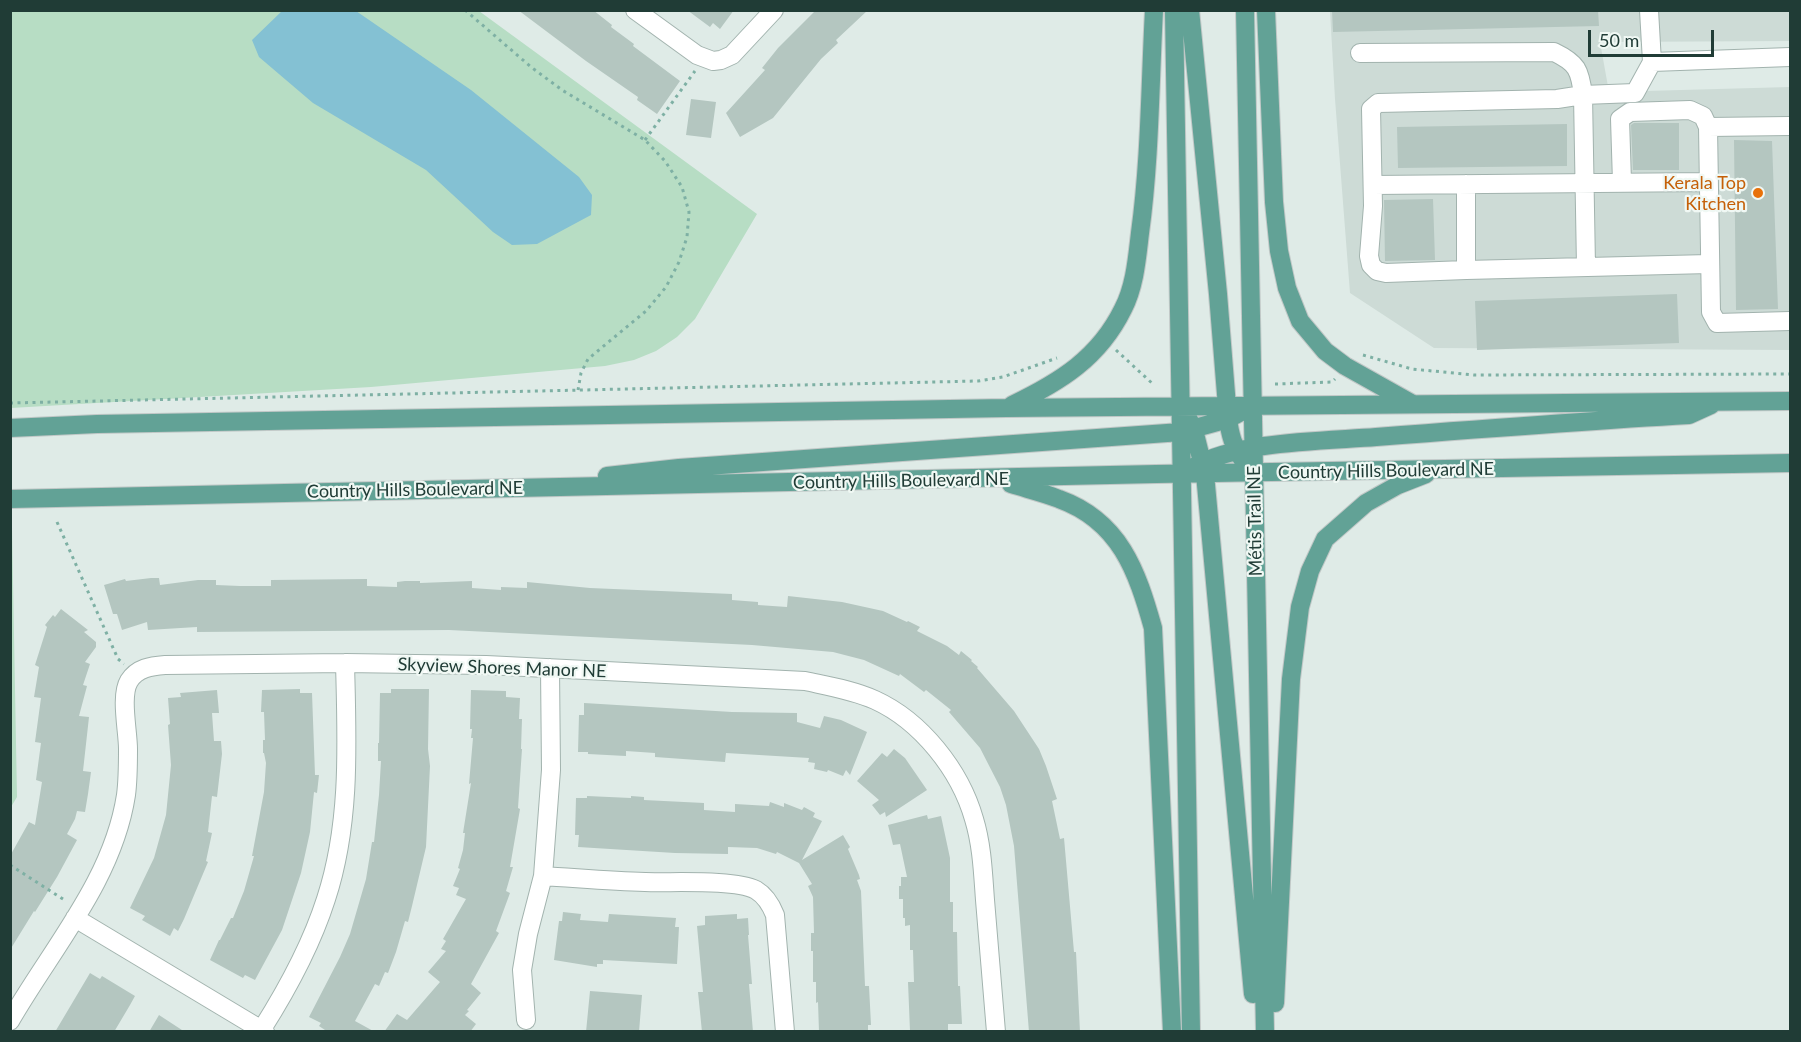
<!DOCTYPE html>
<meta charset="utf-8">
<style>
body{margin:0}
#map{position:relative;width:1801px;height:1042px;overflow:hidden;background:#dfebe7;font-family:Lato,sans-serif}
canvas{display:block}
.frame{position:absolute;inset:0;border:12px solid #203c36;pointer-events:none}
.scale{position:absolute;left:1588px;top:30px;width:126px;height:27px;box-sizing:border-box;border:3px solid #203c36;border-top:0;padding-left:8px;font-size:18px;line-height:21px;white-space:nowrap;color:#203c36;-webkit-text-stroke:4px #f0f8f4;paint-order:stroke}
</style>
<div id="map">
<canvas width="1801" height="1042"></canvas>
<div class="frame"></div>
<div class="scale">50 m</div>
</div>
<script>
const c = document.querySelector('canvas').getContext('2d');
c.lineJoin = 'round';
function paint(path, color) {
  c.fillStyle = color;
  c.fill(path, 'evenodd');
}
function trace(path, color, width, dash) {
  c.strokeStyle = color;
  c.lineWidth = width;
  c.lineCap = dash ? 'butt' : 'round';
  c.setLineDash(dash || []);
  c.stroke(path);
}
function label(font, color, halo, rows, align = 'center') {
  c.font = font + ' Lato,sans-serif';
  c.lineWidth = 4.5;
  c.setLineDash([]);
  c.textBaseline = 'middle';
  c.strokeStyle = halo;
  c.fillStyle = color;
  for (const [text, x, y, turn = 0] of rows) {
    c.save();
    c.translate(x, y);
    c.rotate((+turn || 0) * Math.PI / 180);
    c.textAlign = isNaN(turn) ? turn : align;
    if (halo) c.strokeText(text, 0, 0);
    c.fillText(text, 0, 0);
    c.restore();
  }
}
const built = new Path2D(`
 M 1330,11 L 1790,11 L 1790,41 L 1600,42 L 1609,92 L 1790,87 L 1790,350 L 1434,348 L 1350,293 L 1335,99 Z`);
const green = new Path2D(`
 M 11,11 L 479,11 L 757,214 L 695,319 L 677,337 L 656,351 L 634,360 L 605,366 L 371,387 L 11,408 Z
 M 10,527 L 12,527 L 17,797 L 11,807 Z`);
const water = new Path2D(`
 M 282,11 L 356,11 L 471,90 L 579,177 L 592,195 L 591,215 L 537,244 L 512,245 L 493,232 L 426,170 L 313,103 L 259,57 L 252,40 Z`);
const building = new Path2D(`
 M 518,10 L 593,10 L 612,25 L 611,27 L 634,44 L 633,46 L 680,81 L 657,114 L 637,100 L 638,97 L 586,61 Z
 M 687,10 L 734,10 L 720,29 L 713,23 L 710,27 Z
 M 816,10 L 868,10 L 836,40 L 838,43 L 821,59 L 773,118 L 740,137 L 726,113 L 765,70 L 762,68 L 778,48 Z
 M 1332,10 L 1598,10 L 1599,26 L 1333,32 Z
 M 691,99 L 716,102 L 711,138 L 686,135 Z
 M 1634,123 L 1679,123 L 1679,170 L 1633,170 L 1631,125 Z
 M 1567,124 L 1567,166 L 1398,168 L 1397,127 Z
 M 1734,140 L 1772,141 L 1778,309 L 1736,310 Z
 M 1433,199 L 1435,260 L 1385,261 L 1384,200 Z
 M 1677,294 L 1679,343 L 1477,350 L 1475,301 Z
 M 151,578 L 159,578 L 160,585 L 198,580 L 216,580 L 216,585 L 240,586 L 271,586 L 271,580 L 367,579 L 367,586 L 397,587 L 397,582 L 405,581 L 420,581 L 420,583 L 472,581 L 472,588 L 501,590 L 501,587 L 527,588 L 527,582 L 590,588 L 732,594 L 732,600 L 758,602 L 758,605 L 787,607 L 788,596 L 842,602 L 883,611 L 907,622 L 908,621 L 920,627 L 917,631 L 947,646 L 959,655 L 961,651 L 972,660 L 971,661 L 978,667 L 977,668 L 1014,711 L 1039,749 L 1046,766 L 1057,799 L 1052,801 L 1060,839 L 1064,838 L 1074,952 L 1076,952 L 1080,1032 L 1029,1032 L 1014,846 L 1006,805 L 1000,787 L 980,748 L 949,712 L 951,710 L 926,690 L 924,692 L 900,674 L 899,676 L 864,660 L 833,652 L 752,645 L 449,630 L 197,632 L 197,627 L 148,630 L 147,622 L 122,630 L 117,614 L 113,614 L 104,585 L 125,579 L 126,581 Z
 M 61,609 L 88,630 L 84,632 L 96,642 L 96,647 L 85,662 L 90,664 L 83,685 L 87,686 L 79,716 L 89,717 L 83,771 L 91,772 L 88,794 L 85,812 L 77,811 L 75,819 L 67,834 L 77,840 L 57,877 L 35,912 L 34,911 L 10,950 L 10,856 L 29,822 L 35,825 L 42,782 L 36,780 L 41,743 L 35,742 L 41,698 L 34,697 L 39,667 L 35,665 L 47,627 L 45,625 L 53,615 L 55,617 Z
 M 300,689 L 300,693 L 312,693 L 315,775 L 319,775 L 317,793 L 314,792 L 310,832 L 301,873 L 282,930 L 255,980 L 245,975 L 243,978 L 210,960 L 219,940 L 220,940 L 231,918 L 233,918 L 244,891 L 254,856 L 252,856 L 264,792 L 266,763 L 264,753 L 263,753 L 263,740 L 265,740 L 264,712 L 261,712 L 262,690 Z
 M 391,689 L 429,689 L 428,749 L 430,766 L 426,847 L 412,906 L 408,922 L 405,921 L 396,952 L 388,973 L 385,972 L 379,986 L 375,984 L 355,1021 L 375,1032 L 328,1032 L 319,1026 L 321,1023 L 309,1017 L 340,957 L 350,934 L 366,879 L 372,842 L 374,842 L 379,795 L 381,761 L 378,761 L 378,743 L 379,743 L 380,693 L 391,693 Z
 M 217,690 L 219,713 L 212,713 L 214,741 L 221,741 L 222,754 L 217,797 L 212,796 L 208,832 L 212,833 L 206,861 L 208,862 L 184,919 L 178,931 L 174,928 L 170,936 L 142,920 L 145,916 L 130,908 L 154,858 L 166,815 L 171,765 L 168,725 L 170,724 L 168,698 L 181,697 L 180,693 Z
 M 471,690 L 506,691 L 506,697 L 520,698 L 519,719 L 522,719 L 521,749 L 522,749 L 518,808 L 520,809 L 510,867 L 513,867 L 506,891 L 510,893 L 496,931 L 499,933 L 471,984 L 481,993 L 467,1010 L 469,1011 L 465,1015 L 476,1024 L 470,1032 L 384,1032 L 397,1014 L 407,1020 L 440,982 L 428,972 L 446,951 L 441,949 L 446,941 L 443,939 L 466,899 L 456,895 L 459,888 L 453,886 L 460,869 L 458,868 L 463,850 L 465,833 L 463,833 L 471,783 L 469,784 L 473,738 L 471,738 L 472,729 L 470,729 Z
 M 584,703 L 732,712 L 797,713 L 797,722 L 820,728 L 824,716 L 841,720 L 867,732 L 850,775 L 846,770 L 843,776 L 828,770 L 827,772 L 814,769 L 815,763 L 808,762 L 809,758 L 726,753 L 725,762 L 655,757 L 655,753 L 626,751 L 626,756 L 588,754 L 588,752 L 578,752 L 579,715 L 584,715 Z
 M 894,749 L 905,758 L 927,790 L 886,817 L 885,812 L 880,815 L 872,805 L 879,800 L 857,781 L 882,753 L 887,757 Z
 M 587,796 L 631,798 L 631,796 L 644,797 L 644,800 L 704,803 L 704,810 L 735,812 L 735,804 L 769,806 L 770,802 L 784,807 L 784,803 L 802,810 L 804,807 L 815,813 L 813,817 L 822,821 L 802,860 L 843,835 L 850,847 L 848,849 L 859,875 L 860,879 L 857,880 L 861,891 L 865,986 L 869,986 L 871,1025 L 868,1025 L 868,1032 L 819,1032 L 818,1002 L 816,1003 L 816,982 L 813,982 L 813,951 L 811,951 L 811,933 L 814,933 L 813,897 L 808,886 L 812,884 L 799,863 L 777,852 L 776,854 L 757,848 L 728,847 L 728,854 L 675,853 L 578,847 L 579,835 L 575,835 L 576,798 L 587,798 Z
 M 927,815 L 928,819 L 941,816 L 950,858 L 950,902 L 953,902 L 953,932 L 957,932 L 958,986 L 960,986 L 962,1024 L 948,1024 L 948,1030 L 910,1031 L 908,982 L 914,982 L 913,950 L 910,950 L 910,925 L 905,926 L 905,918 L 903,918 L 903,899 L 899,899 L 899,886 L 901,886 L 901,877 L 907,877 L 900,844 L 893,845 L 888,825 Z
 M 563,912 L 581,914 L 580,920 L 608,922 L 609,914 L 676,918 L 675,927 L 679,927 L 677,964 L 603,960 L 603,964 L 597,964 L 597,967 L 554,960 L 559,921 L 562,921 Z
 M 737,914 L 737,919 L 748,918 L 749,935 L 748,935 L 752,984 L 749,984 L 753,1032 L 702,1032 L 698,992 L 703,992 L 697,926 L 705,925 L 705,916 Z
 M 90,973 L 100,979 L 102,976 L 135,996 L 130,1005 L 114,1032 L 55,1032 Z
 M 590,991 L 642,995 L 639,1032 L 586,1032 Z
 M 159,1015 L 185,1032 L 149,1032 Z`);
const path = new Path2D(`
 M 465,10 L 531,67 L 562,90 L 645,140 L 665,161 L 682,187 L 689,212 L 687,237 L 679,262 L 666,287 L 646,311 L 588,359 L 581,373 L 578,390
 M 645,140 L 695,71
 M 1116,350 L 1154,385
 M 1363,355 L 1412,369 L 1474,375 L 1790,374
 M 1275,384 L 1332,382 L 1335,379
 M 10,403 L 978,381 L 1003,377 L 1057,358
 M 57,522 L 118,659 L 124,664
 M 10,865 L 66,901`);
const minor = new Path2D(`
 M 635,10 L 697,55 L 713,61 L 721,60 L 732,55 L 774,10
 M 1649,10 L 1652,62
 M 1360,53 L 1554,52 C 1577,63 1580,70 1583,95 L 1635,93 L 1652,62
 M 1652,62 L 1790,57
 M 1790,126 L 1708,127 L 1711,312 L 1717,323 L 1790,321
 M 1622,182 L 1620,119 L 1630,112 L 1690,110 L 1703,116 L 1708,127
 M 1466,184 L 1466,270 L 1709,264
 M 1373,185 L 1709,182
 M 1466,270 L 1386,273 L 1377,271 L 1371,265 L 1369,256 L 1373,206 L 1371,109 L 1378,103 L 1557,99 L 1583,95 L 1586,267
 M 550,668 L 551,770 L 543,876 C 577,878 611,881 645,882 C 672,883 735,879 756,890 C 766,896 771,905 775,915 L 785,1032
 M 75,918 L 265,1032
 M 526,1020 L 522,970 L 528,934 L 543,876
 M 10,1021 C 52,948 113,880 126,795 C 128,780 128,764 128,749 C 128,731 120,696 129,681 C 137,668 151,666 165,665 L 345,663 L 486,665 L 805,681 C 828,686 853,690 875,700 C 921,721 960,770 974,819 C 982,845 983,873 985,900 C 989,944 992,988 996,1032
 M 262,1029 C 288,988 311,946 326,899 C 351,823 347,742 345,663`);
const major = new Path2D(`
 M 1174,10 L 1191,1032
 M 1190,10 L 1218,294 L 1228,419 C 1230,434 1233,447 1243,460
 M 1245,10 L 1265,1032
 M 1266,10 L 1274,202 L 1279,251 L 1287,288 L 1300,321 L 1325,351 L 1345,366 L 1411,403
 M 1012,405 C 1060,382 1099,358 1123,309 C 1135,286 1137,258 1140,233 C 1150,160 1150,85 1154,10
 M 1189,420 L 1194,430 L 1205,474 L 1253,994
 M 10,428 L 97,424 L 1006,408 L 1790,401
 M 1194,467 C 1236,441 1325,441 1376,437 C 1480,429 1584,421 1689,415 L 1711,405
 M 607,476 L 679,468 L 1181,432 L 1228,419 L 1248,408
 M 1011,484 C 1027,489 1044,493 1059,499 C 1120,521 1137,571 1153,628 L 1172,1032
 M 10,499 L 1156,474 L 1790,463
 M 1275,1003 L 1291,679 L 1300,607 L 1310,571 L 1325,539 L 1366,503 L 1398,485 L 1426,474`);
const markers = [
 [1758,193,6,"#e8710a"]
];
const foodNames = [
 ["Kerala Top",1746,183],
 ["Kitchen",1746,204]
];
const streetNames = [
 ["Country Hills Boulevard NE",1386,471,-1],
 ["Country Hills Boulevard NE",901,481,-1],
 ["Country Hills Boulevard NE",415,490,-1],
 ["Métis Trail NE",1255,521,-91],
 ["Skyview Shores Manor NE",502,668,2]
];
paint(built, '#cddbd6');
paint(green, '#b7ddc4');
paint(water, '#84c1d3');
paint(building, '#b4c6c0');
trace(minor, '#a2b3ae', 20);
trace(major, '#c1c8c7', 20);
trace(path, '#7eb0a4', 3, [3, 4.5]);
trace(minor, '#fff', 18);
trace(major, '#62a296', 18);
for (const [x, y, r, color] of markers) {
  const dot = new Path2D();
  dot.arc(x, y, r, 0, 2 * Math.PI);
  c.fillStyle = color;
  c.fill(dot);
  trace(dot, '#f0f8f4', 2);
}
label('18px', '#c56008', '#f0f8f4', foodNames, 'right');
label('18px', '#203c36', '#f0f8f4', streetNames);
</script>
